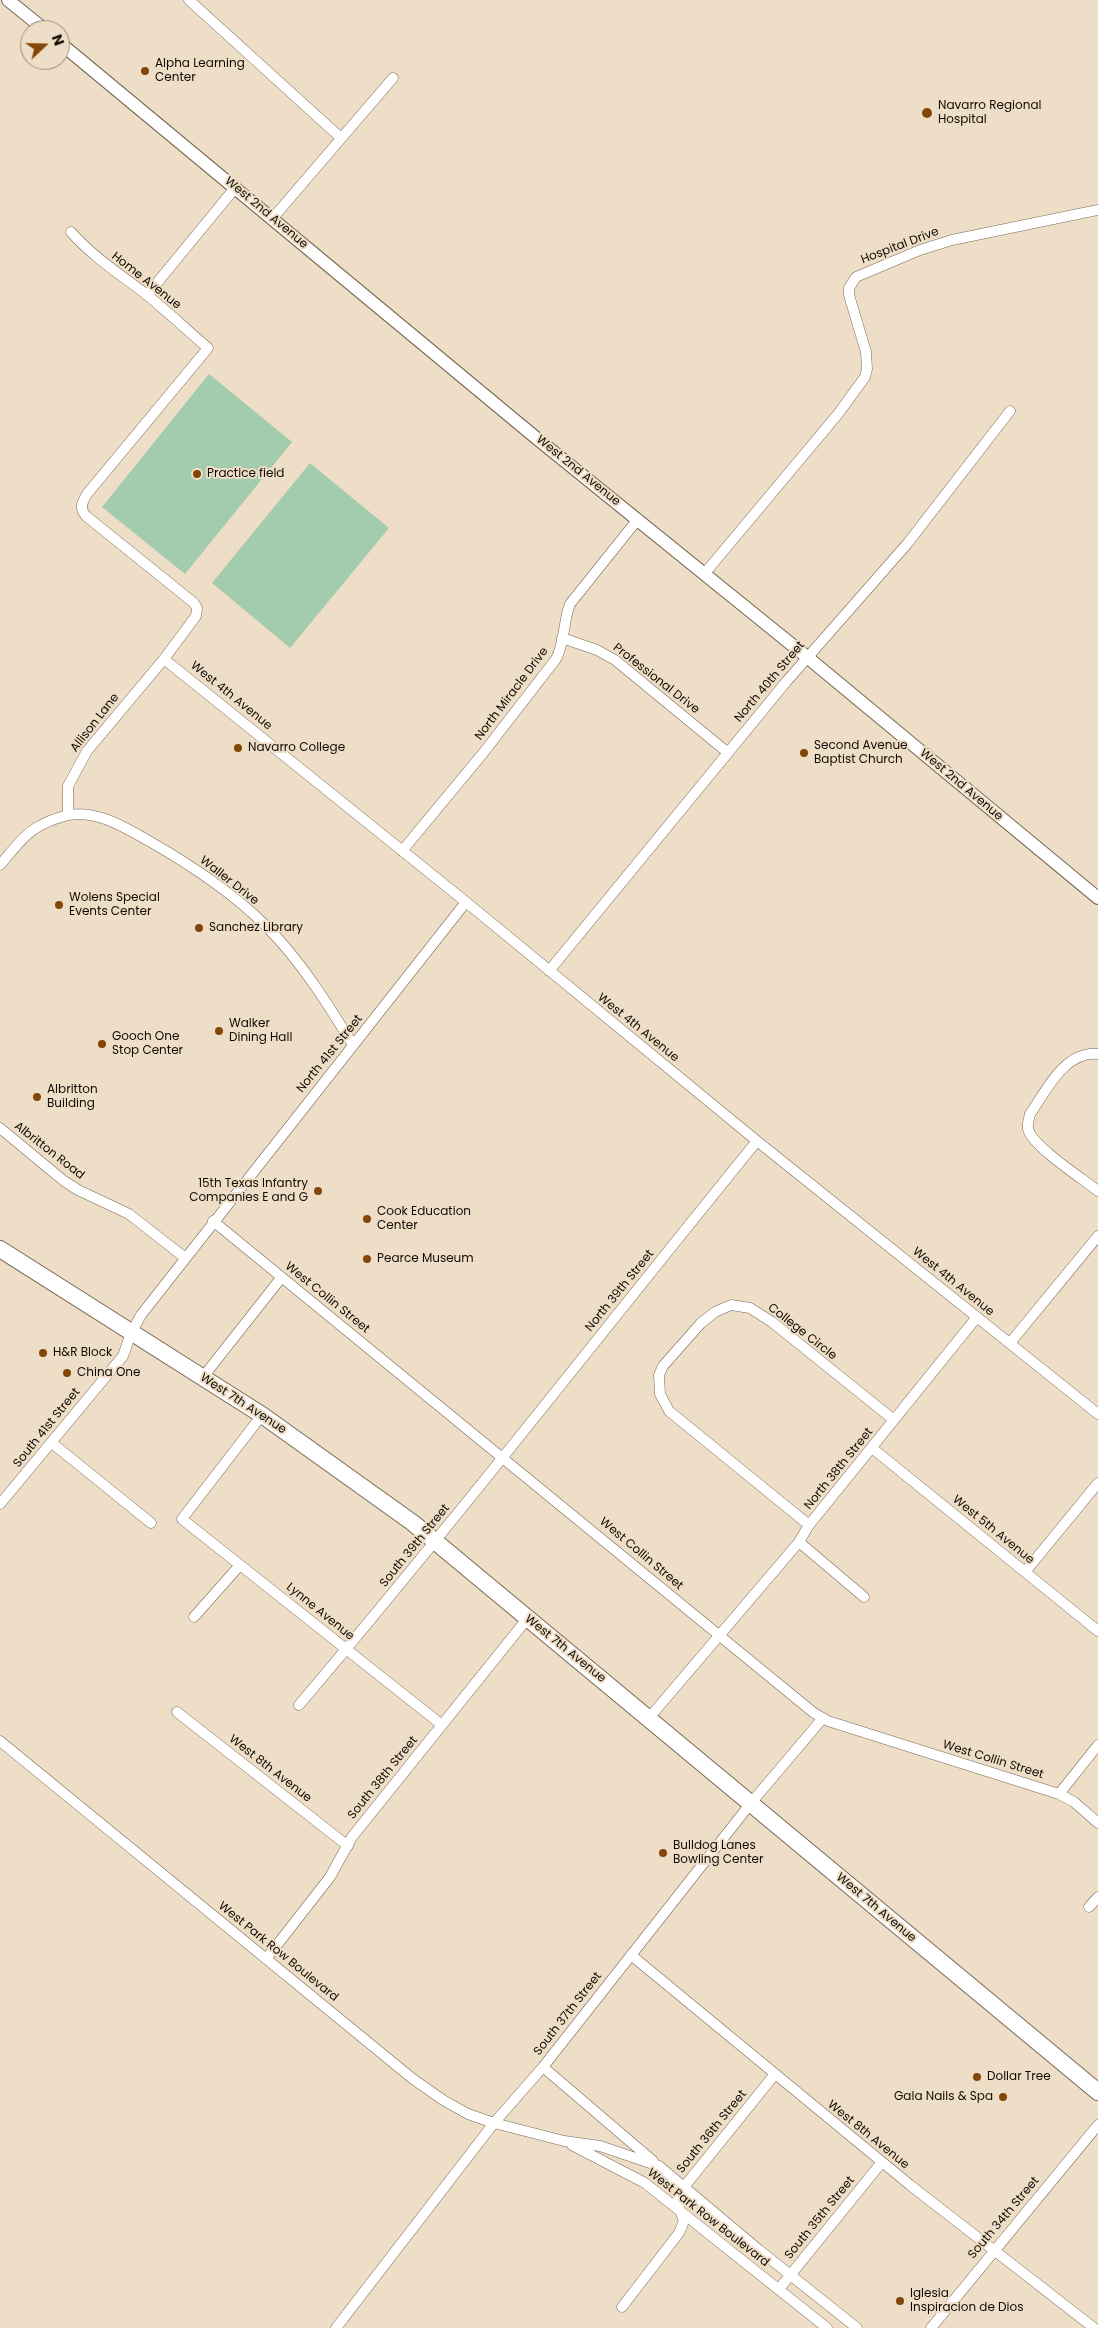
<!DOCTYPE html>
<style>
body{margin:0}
#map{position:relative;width:1098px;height:2328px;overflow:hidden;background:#efdec7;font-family:Poppins,sans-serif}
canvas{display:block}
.north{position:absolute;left:20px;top:20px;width:50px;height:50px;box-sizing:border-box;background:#efdec7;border:1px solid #968a79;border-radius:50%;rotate:69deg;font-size:14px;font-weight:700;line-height:20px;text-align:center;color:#100b04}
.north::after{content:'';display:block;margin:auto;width:18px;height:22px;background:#844509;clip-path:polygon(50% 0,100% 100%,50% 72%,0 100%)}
</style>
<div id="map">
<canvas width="1098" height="2328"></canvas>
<div class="north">N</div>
</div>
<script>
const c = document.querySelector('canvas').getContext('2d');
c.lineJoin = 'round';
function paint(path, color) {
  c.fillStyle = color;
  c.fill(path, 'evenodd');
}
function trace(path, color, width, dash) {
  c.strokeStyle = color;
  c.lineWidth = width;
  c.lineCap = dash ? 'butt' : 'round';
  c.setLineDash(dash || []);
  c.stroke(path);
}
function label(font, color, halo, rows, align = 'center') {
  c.font = font + ' Poppins,sans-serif';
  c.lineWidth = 4;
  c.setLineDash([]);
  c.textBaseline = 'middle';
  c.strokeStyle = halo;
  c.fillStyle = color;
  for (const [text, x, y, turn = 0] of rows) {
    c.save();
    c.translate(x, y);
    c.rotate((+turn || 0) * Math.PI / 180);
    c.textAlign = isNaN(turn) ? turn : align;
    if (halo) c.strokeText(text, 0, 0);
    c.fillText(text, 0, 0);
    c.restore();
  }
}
const green = new Path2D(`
 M 209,374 L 292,442 L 185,574 L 102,507 Z
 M 310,463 L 389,528 L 290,648 L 212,583 Z`);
const minor = new Path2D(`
 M 189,0 L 341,138
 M 272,219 L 393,78
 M 147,295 L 235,188
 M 705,573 L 838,414 L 865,377 L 867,369 L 866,352 L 849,295 L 849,288 L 856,277 L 920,250 L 952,240 L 1098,210
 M 562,638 L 597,650 L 615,660 L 727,752
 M 164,659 L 466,902 L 757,1141 L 1098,1414
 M 68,815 C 98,810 124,827 149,841 C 191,865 232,892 266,926 C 301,961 327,1003 353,1045
 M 402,851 L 484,752 L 556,659 C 565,642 563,622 570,604 L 638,519
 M 0,865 C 24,837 30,825 68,815 L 68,786 L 87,751 L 164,659 L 196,616 L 197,608 L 194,603 L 86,516 C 79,507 82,503 87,494 L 208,348 C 188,331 168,312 147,295 C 120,274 94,258 71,232
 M 549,971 L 786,682 L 907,544 L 1010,411
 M 1098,1054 C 1064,1051 1047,1090 1030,1114 C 1029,1119 1027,1124 1028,1129 C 1032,1146 1083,1179 1098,1191
 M 0,1128 L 64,1181 L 78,1190 L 129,1214 L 184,1257
 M 213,1221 L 814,1713 L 828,1721 L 1059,1794 L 1074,1802 L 1098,1823
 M 1010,1343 L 1098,1236
 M 203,1377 L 281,1278
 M 262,1415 L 182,1519 L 442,1725
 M 52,1443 L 151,1523
 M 872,1448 L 1098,1631
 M 0,1504 L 123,1356 L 131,1333 L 141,1315 L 466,902
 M 809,1525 L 669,1411 L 660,1394 L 659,1375 L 663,1366 L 701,1323 L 715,1312 L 731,1305 L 750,1308 L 772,1322 L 894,1420
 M 799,1542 L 864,1597
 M 1025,1572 L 1098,1483
 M 194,1617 L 240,1565
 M 299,1705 C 456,1520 604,1329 757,1141
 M 177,1712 L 348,1846
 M 649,1718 L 799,1542 L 809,1525 L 977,1317
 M 0,1741 L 413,2079 L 443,2100 L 468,2114 L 494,2123 L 564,2141 L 600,2146 L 659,2166 L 759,2250 L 857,2328
 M 1059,1794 L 1098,1745
 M 1089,1907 L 1098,1897
 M 631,1955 L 910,2185 L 1094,2328
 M 266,1959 L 330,1877 L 352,1837 L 527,1619
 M 543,2067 L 653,2161
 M 572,2145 L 645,2183 L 827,2328
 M 779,2289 L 882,2162
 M 622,2307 L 679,2233 L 684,2221 L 677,2201 L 684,2187 L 775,2074
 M 336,2328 L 494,2123 L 543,2067 L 751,1803 L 823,1718
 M 931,2328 L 1098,2125`);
const tertiary = new Path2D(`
 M 8,0 L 45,30
 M 60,43 L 535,437 L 807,657 L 1098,898`);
const primary = new Path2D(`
 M 0,1249 L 262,1415 L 413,1523 L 1098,2092`);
const markers = [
 [145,71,5,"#844509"],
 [927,113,6,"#844509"],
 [197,474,5,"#844509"],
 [238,748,5,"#844509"],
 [804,753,5,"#844509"],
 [59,905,5,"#844509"],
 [199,928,5,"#844509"],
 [219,1031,5,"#844509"],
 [102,1044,5,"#844509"],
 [37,1097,5,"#844509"],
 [318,1191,5,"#844509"],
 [367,1219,5,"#844509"],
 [367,1259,5,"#844509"],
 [43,1353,5,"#844509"],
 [67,1373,5,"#844509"],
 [663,1853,5,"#844509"],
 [977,2077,5,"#844509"],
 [1003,2097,5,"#844509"],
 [900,2301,5,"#844509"]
];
const poiNames = [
 ["Alpha Learning",155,64],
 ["Center",155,78],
 ["Navarro Regional",938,106],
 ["Hospital",938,120],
 ["Practice field",207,474],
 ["Second Avenue",814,746],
 ["Baptist Church",814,760],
 ["Navarro College",248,748],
 ["Wolens Special",69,898],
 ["Events Center",69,912],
 ["Sanchez Library",209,928],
 ["Walker",229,1024],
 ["Dining Hall",229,1038],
 ["Gooch One",112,1037],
 ["Stop Center",112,1051],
 ["Albritton",47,1090],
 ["Building",47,1104],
 ["15th Texas Infantry",308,1184,"right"],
 ["Companies E and G",308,1198,"right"],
 ["Cook Education",377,1212],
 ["Center",377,1226],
 ["Pearce Museum",377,1259],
 ["H&R Block",53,1353],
 ["China One",77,1373],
 ["Bulldog Lanes",673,1846],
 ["Bowling Center",673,1860],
 ["Dollar Tree",987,2077],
 ["Gala Nails & Spa",993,2097,"right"],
 ["Iglesia",910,2294],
 ["Inspiracion de Dios",910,2308]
];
const streetNames = [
 ["West 2nd Avenue",266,213,40],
 ["Hospital Drive",900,246,-21],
 ["Home Avenue",146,281,38],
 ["West 2nd Avenue",578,471,39],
 ["Professional Drive",656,679,38],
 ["North 40th Street",770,682,-50],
 ["North Miracle Drive",512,694,-53],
 ["West 4th Avenue",231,696,39],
 ["Allison Lane",95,723,-52],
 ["West 2nd Avenue",961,785,40],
 ["Waller Drive",229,881,38],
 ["West 4th Avenue",638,1028,39],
 ["North 41st Street",330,1054,-51],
 ["Albritton Road",49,1151,38],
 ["West 4th Avenue",953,1282,39],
 ["North 39th Street",620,1291,-51],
 ["West Collin Street",327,1298,39],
 ["College Circle",802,1332,38],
 ["West 7th Avenue",243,1404,33],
 ["South 41st Street",47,1428,-51],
 ["North 38th Street",839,1469,-51],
 ["West 5th Avenue",993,1530,39],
 ["South 39th Street",415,1546,-51],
 ["West Collin Street",641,1554,40],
 ["Lynne Avenue",320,1612,39],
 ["West 7th Avenue",565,1649,39],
 ["West Collin Street",993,1760,17],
 ["West 8th Avenue",270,1769,38],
 ["South 38th Street",383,1778,-51],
 ["West 7th Avenue",876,1908,40],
 ["West Park Row Boulevard",278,1952,39],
 ["South 37th Street",568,2014,-52],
 ["South 36th Street",712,2132,-51],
 ["West 8th Avenue",868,2135,39],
 ["West Park Row Boulevard",708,2218,38],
 ["South 35th Street",820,2218,-51],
 ["South 34th Street",1004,2218,-50]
];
paint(green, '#a3cbad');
trace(minor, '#776854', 11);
trace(tertiary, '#776854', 14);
trace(primary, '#776854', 18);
trace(minor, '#fff', 10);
trace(tertiary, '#fff', 12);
trace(primary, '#fff', 16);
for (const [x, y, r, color] of markers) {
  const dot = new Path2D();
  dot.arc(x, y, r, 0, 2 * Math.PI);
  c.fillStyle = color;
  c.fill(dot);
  trace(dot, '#efdec7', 2);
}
label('12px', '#100b04', '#efdec7', poiNames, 'left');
label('12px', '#100b04', '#efdec7', streetNames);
</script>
